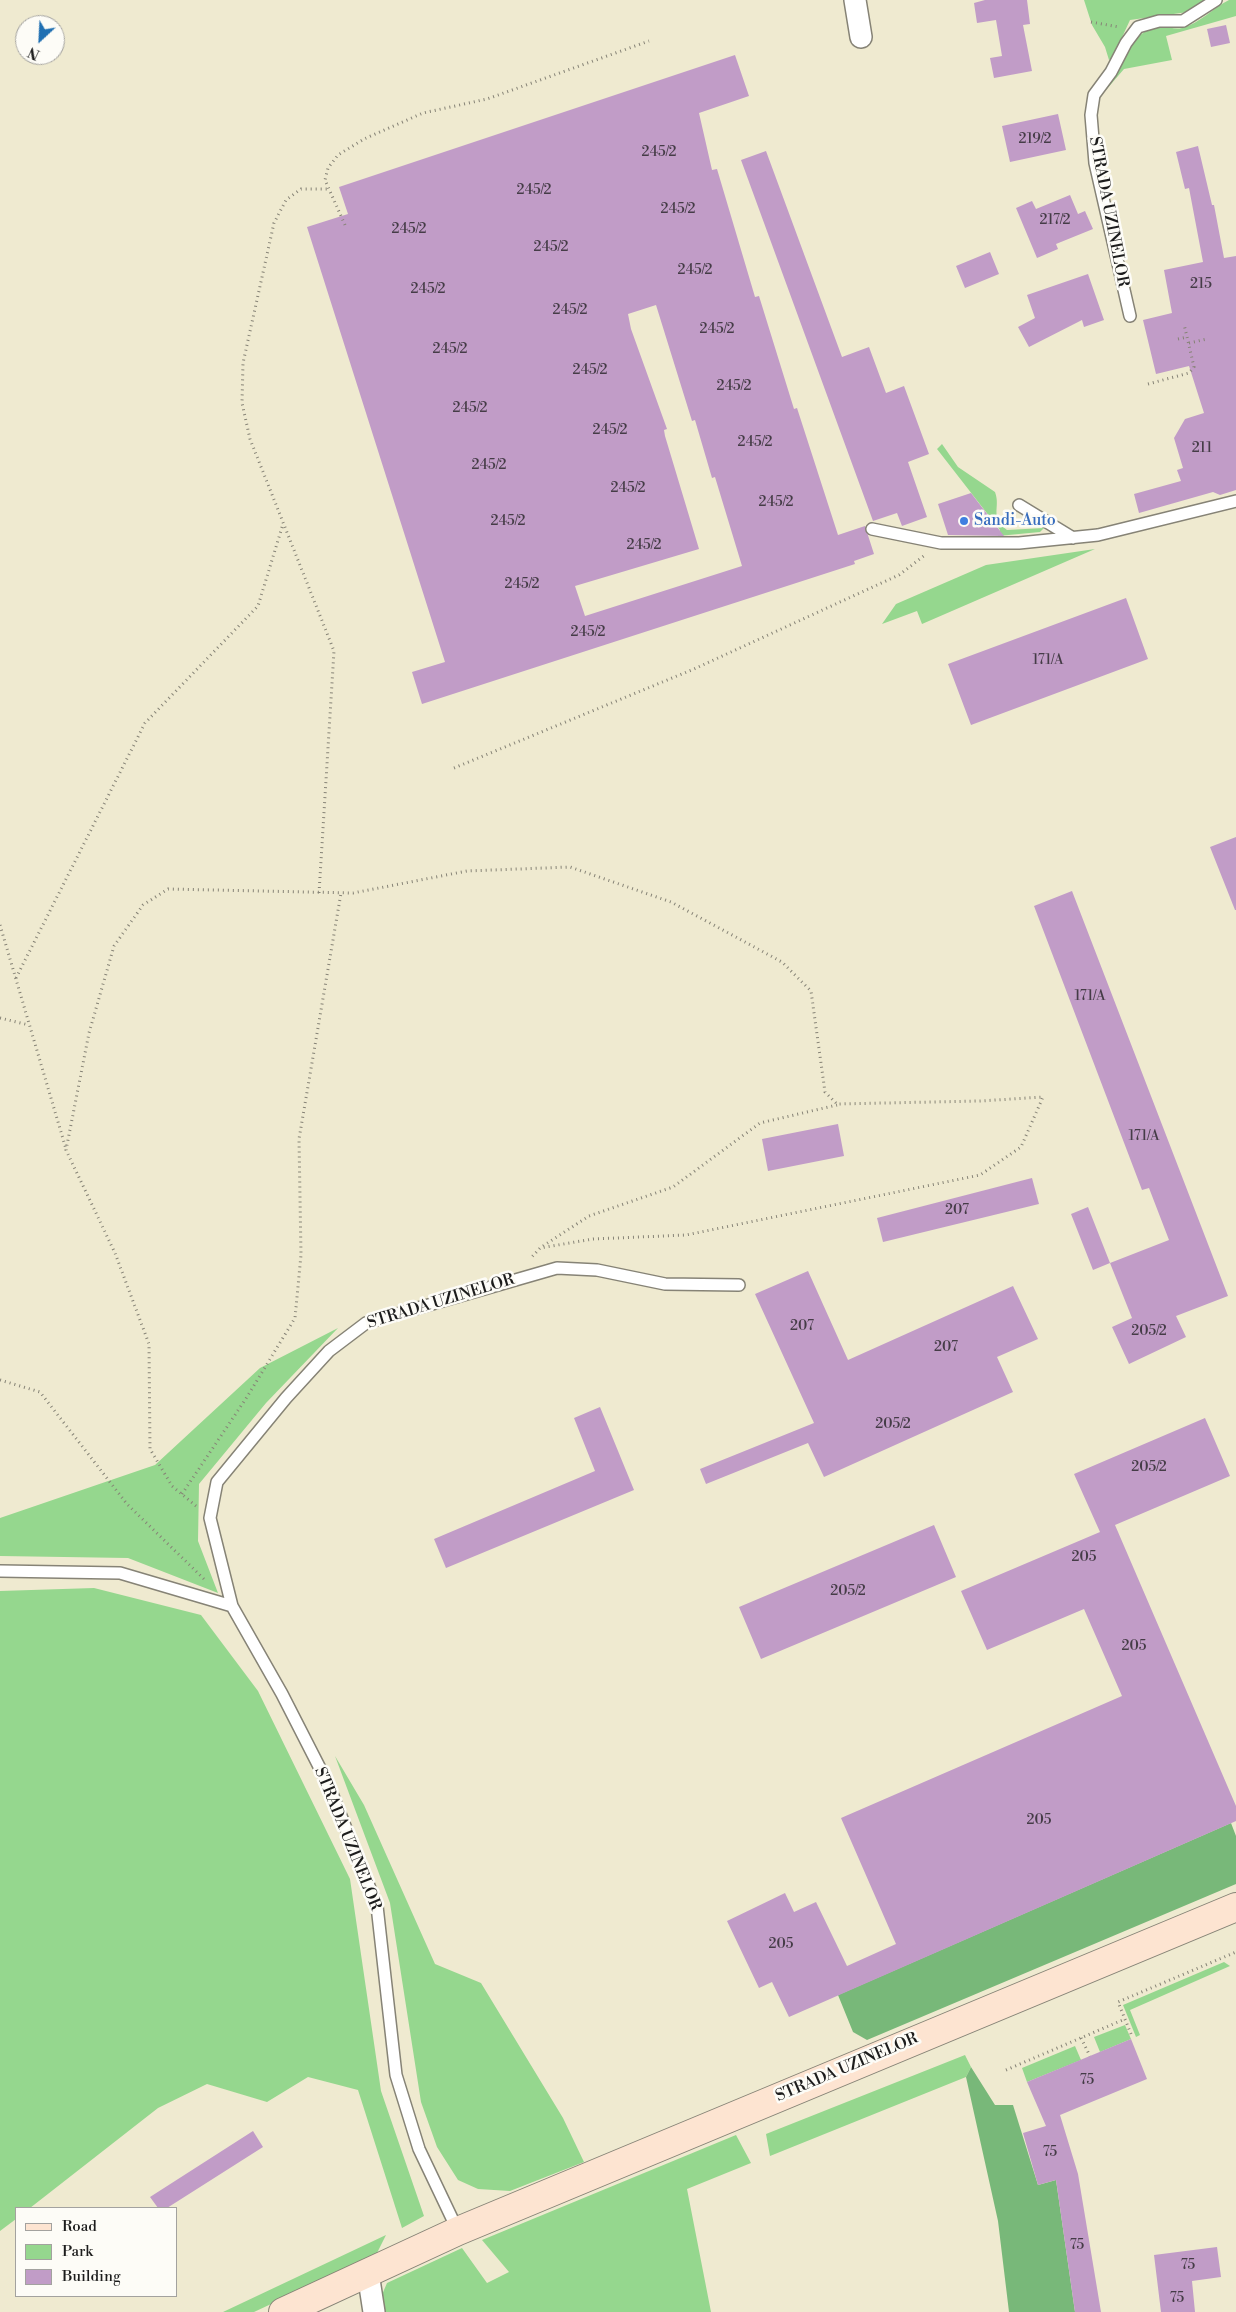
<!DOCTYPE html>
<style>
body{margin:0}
#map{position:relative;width:1236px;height:2312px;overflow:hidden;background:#efead0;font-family:"Libre Bodoni",serif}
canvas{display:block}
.legend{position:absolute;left:15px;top:2207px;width:162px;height:90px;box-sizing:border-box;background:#fdfcf7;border:1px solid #a3a29f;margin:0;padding:6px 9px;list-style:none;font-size:15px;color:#1c1c1c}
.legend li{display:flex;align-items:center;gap:10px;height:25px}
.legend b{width:25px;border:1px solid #a3a29f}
.north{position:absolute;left:15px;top:15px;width:50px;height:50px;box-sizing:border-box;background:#fdfcf7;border:1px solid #a3a29f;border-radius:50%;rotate:205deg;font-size:14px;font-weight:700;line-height:20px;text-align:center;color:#1c1c1c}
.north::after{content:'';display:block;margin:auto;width:18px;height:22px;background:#1f6fb2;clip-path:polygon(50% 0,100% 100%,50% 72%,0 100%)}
</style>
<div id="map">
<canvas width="1236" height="2312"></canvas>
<ul class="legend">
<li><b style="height:6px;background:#fde4d1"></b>Road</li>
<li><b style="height:14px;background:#95d78e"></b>Park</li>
<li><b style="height:14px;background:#c19cc7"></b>Building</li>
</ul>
<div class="north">N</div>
</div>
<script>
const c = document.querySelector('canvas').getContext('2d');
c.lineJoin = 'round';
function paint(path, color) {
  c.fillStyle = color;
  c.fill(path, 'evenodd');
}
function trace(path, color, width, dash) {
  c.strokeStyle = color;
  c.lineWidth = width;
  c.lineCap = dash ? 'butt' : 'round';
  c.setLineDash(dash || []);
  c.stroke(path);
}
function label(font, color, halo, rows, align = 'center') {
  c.font = font + ' "Libre Bodoni",serif';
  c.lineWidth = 5;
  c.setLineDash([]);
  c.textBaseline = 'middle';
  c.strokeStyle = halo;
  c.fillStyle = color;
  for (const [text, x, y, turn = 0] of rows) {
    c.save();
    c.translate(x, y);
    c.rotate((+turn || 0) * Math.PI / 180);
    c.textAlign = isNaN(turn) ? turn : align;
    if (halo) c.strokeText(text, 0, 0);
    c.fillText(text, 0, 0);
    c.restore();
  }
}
const green = new Path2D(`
 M 1084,0 L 1207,0 L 1188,12 L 1130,20 L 1113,57 L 1109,60 L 1105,47 L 1092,25 Z
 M 1229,0 L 1236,0 L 1236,16 L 1166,36 L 1172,60 L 1124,69 L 1106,90 C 1118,67 1130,30 1159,27 C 1166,26 1175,30 1182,28 C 1200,23 1213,8 1229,0 Z
 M 942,444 L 958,467 L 995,492 C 1001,508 989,516 1007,530 L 1044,528 L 1040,532 L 998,536 L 1000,530 L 937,449 Z
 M 1095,549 L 922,624 L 917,611 L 882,624 L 896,604 L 986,565 Z
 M 338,1328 L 266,1403 L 199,1484 L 198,1541 L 218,1593 L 128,1558 L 0,1556 L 0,1518 L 155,1465 L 260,1368 Z
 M 94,1588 L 201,1615 L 258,1691 L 350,1879 L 381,2091 L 424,2216 L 402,2228 L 358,2090 L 308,2077 L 267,2102 L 207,2084 L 158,2108 L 30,2208 L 16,2208 L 16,2219 L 0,2231 L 0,1591 Z
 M 335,1756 L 364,1805 L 435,1964 L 481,1983 L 563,2118 L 584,2162 L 510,2191 L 478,2189 L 458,2180 L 437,2147 L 421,2102 L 390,1903 Z
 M 1224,1962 L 1230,1966 L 1130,2010 L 1140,2035 L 1136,2037 L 1123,2005 Z
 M 1125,2025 L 1131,2039 L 1100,2052 L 1094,2037 Z
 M 1075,2046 L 1081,2060 L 1027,2082 L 1022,2068 Z
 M 965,2055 L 971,2067 L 966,2077 L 770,2156 L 766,2134 Z
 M 736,2135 L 751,2163 L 687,2189 L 711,2312 L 384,2312 L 381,2297 L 387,2283 L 462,2248 L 487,2283 L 509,2272 L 482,2240 Z
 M 386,2235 L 376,2255 L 254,2312 L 223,2312 Z`);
const forest = new Path2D(`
 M 1231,1823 L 1236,1836 L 1236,1884 L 867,2040 L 853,2032 L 838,1995 Z
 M 971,2067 L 995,2105 L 1013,2105 L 1038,2185 L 1056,2180 L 1075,2312 L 1009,2312 L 998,2221 L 966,2077 Z`);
const building = new Path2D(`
 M 985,0 L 1027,0 L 1030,24 L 1023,25 L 1032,71 L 994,78 L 990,58 L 1002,56 L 996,20 L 977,23 L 974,3 Z
 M 1226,25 L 1230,43 L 1211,47 L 1207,29 Z
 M 735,55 L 749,96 L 699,113 L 712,170 L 717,169 L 755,297 L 759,296 L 794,409 L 797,408 L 838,535 L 865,526 L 874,554 L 854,561 L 855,564 L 422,704 L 412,672 L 445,662 L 307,227 L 348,214 L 339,187 ZM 656,305 L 692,421 L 695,420 L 712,478 L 715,477 L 742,566 L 585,616 L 575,586 L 699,549 L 665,436 L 664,430 L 667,429 L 631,329 L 628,314 Z
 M 1058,114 L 1066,150 L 1010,162 L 1002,126 Z
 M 1198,146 L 1212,205 L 1214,205 L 1224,258 L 1236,256 L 1236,490 L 1220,495 L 1213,492 L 1139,513 L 1134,494 L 1181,481 L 1177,470 L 1183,468 L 1174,438 L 1185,419 L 1204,413 L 1189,366 L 1156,374 L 1143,320 L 1172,313 L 1164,270 L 1203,262 L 1189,188 L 1185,189 L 1176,152 Z
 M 766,151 L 842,357 L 869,347 L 886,393 L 904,386 L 929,454 L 908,462 L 927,517 L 902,526 L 897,513 L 873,521 L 741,160 Z
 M 1070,195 L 1078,214 L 1085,211 L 1093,229 L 1056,244 L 1058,249 L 1037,258 L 1016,208 L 1032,201 L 1036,209 Z
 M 990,252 L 999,274 L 965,288 L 956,266 Z
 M 1088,274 L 1104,320 L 1084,327 L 1082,320 L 1029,347 L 1018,327 L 1035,318 L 1027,295 Z
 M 971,493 L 1004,536 L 948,535 L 938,504 Z
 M 1126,598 L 1148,659 L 971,725 L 948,664 Z
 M 1236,837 L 1236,910 L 1235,910 L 1210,847 Z
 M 1072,891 L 1228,1296 L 1176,1316 L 1186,1337 L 1129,1364 L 1112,1327 L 1132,1318 L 1110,1263 L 1169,1240 L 1149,1188 L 1142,1190 L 1034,906 Z
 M 838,1124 L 844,1156 L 768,1171 L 762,1139 Z
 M 1032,1178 L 1039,1204 L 883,1242 L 877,1218 Z
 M 1088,1207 L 1110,1263 L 1093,1270 L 1071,1214 Z
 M 808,1271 L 848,1360 L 1013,1286 L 1038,1339 L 997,1357 L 1013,1392 L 824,1477 L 808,1443 L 706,1484 L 700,1469 L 814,1423 L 755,1294 Z
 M 600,1407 L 634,1490 L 446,1568 L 434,1539 L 595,1471 L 574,1418 Z
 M 1205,1418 L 1230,1476 L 1115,1525 L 1236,1806 L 1236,1821 L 789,2017 L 772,1982 L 759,1988 L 727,1921 L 785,1893 L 794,1912 L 816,1902 L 847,1966 L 896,1944 L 841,1818 L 1122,1696 L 1084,1609 L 987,1650 L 961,1591 L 1100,1532 L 1074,1474 Z
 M 934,1525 L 956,1577 L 761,1659 L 739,1607 Z
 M 1131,2039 L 1147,2079 L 1060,2115 L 1078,2174 L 1101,2312 L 1075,2312 L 1056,2180 L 1038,2185 L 1023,2133 L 1046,2126 L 1027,2082 Z
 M 253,2131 L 263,2147 L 167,2208 L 158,2208 L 150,2197 Z
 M 1217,2247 L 1221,2277 L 1192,2281 L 1195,2312 L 1161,2312 L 1154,2255 Z`);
const path = new Path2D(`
 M 1091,22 L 1119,27
 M 345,225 L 325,180 L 328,168 L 338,155 L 364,139 L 423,113 L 487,99 L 649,41
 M 1178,339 L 1187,337
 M 1189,343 L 1207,339
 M 1148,384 L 1189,373 L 1194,367 L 1184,324
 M 454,768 L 694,669 L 899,575 L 925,555
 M 319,893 L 334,651 L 250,439 L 242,403 L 243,363 L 274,223 L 286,200 L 301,189 L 329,189
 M 0,925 L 66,1149
 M 16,978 L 145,723 L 258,606 L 283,524
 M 0,1018 L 29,1025
 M 543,1246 L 589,1216 L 673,1187 L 760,1123 L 837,1105
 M 0,1380 L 40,1392 L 127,1504 L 206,1581
 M 182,1494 L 247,1397 L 295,1318 L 301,1255 L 299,1139 L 341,893
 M 196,1506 L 172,1486 L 150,1449 L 149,1344 L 115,1253 L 66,1150 L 89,1033 L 114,946 L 143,905 L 168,889 L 353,893 L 467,871 L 570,867 L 671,902 L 782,962 L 811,991 L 825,1092 L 837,1104 L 980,1101 L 1043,1097 L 1021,1147 L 980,1175 L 686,1235 L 593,1239 L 540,1248 L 531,1258
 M 1131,2034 L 1118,2002 L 1236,1952
 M 1081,2038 L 1090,2056
 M 1006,2070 L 1125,2019`);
const lane = new Path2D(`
 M 1130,316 L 1095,163 L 1091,115 L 1094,95 L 1111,72 L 1126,43 L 1138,27 L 1159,21 L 1183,21 L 1216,0
 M 1019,505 L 1073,538
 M 872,529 L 941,543 L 1019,543 L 1098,535 L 1236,501
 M 0,1571 L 120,1573 L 232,1606 L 282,1694 L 329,1786 L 377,1906 L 396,2075 L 419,2149 L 458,2231
 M 232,1606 L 210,1518 L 217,1482 L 286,1398 L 329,1351 L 366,1323 L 557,1268 L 597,1270 L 665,1284 L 739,1285`);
const street = new Path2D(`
 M 855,0 L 861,37
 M 368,2273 L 374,2312`);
const secondary = new Path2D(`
 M 283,2312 L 458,2231 L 1236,1907`);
const markers = [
 [964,521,5,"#3f7fe0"]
];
const numberNames = [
 ["219/2",1035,140],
 ["245/2",659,153],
 ["245/2",534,191],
 ["245/2",678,210],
 ["217/2",1055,221],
 ["245/2",409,230],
 ["245/2",551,248],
 ["245/2",695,271],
 ["215",1201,285],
 ["245/2",428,290],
 ["245/2",570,311],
 ["245/2",717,330],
 ["245/2",450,350],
 ["245/2",590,371],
 ["245/2",734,387],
 ["245/2",470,409],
 ["245/2",610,431],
 ["245/2",755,443],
 ["211",1202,449],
 ["245/2",489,466],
 ["245/2",628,489],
 ["245/2",776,503],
 ["245/2",508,522],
 ["245/2",644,546],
 ["245/2",522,585],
 ["245/2",588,633],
 ["171/A",1048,661],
 ["171/A",1090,997],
 ["171/A",1144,1137],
 ["207",957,1211],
 ["207",802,1327],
 ["205/2",1149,1332],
 ["207",946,1348],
 ["205/2",893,1425],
 ["205/2",1149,1468],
 ["205",1084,1558],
 ["205/2",848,1592],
 ["205",1134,1647],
 ["205",1039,1821],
 ["205",781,1945],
 ["75",1087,2081],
 ["75",1050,2153],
 ["75",1077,2246],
 ["75",1188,2266],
 ["75",1177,2299]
];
const streetNames = [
 ["STRADA UZINELOR",1108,212,79],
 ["STRADA UZINELOR",441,1302,-17],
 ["STRADA UZINELOR",347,1839,68],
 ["STRADA UZINELOR",847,2068,-23]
];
const shopNames = [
 ["Sandi-Auto",974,521]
];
paint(green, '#95d78e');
paint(forest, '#78b879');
paint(building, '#c19cc7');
trace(lane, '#868376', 14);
trace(street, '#868376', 24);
trace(secondary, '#868376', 30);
trace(path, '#868376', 3, [1, 4]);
trace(lane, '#fff', 11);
trace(street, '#fff', 21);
trace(secondary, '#fde4d1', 28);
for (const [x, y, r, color] of markers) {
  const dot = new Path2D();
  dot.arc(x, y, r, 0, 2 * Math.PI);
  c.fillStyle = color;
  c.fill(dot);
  trace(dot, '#fdfcf7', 2);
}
label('14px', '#453c47', null, numberNames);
label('16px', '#1c1c1c', '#fdfcf7', streetNames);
label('16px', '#366cbe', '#fdfcf7', shopNames, 'left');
</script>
